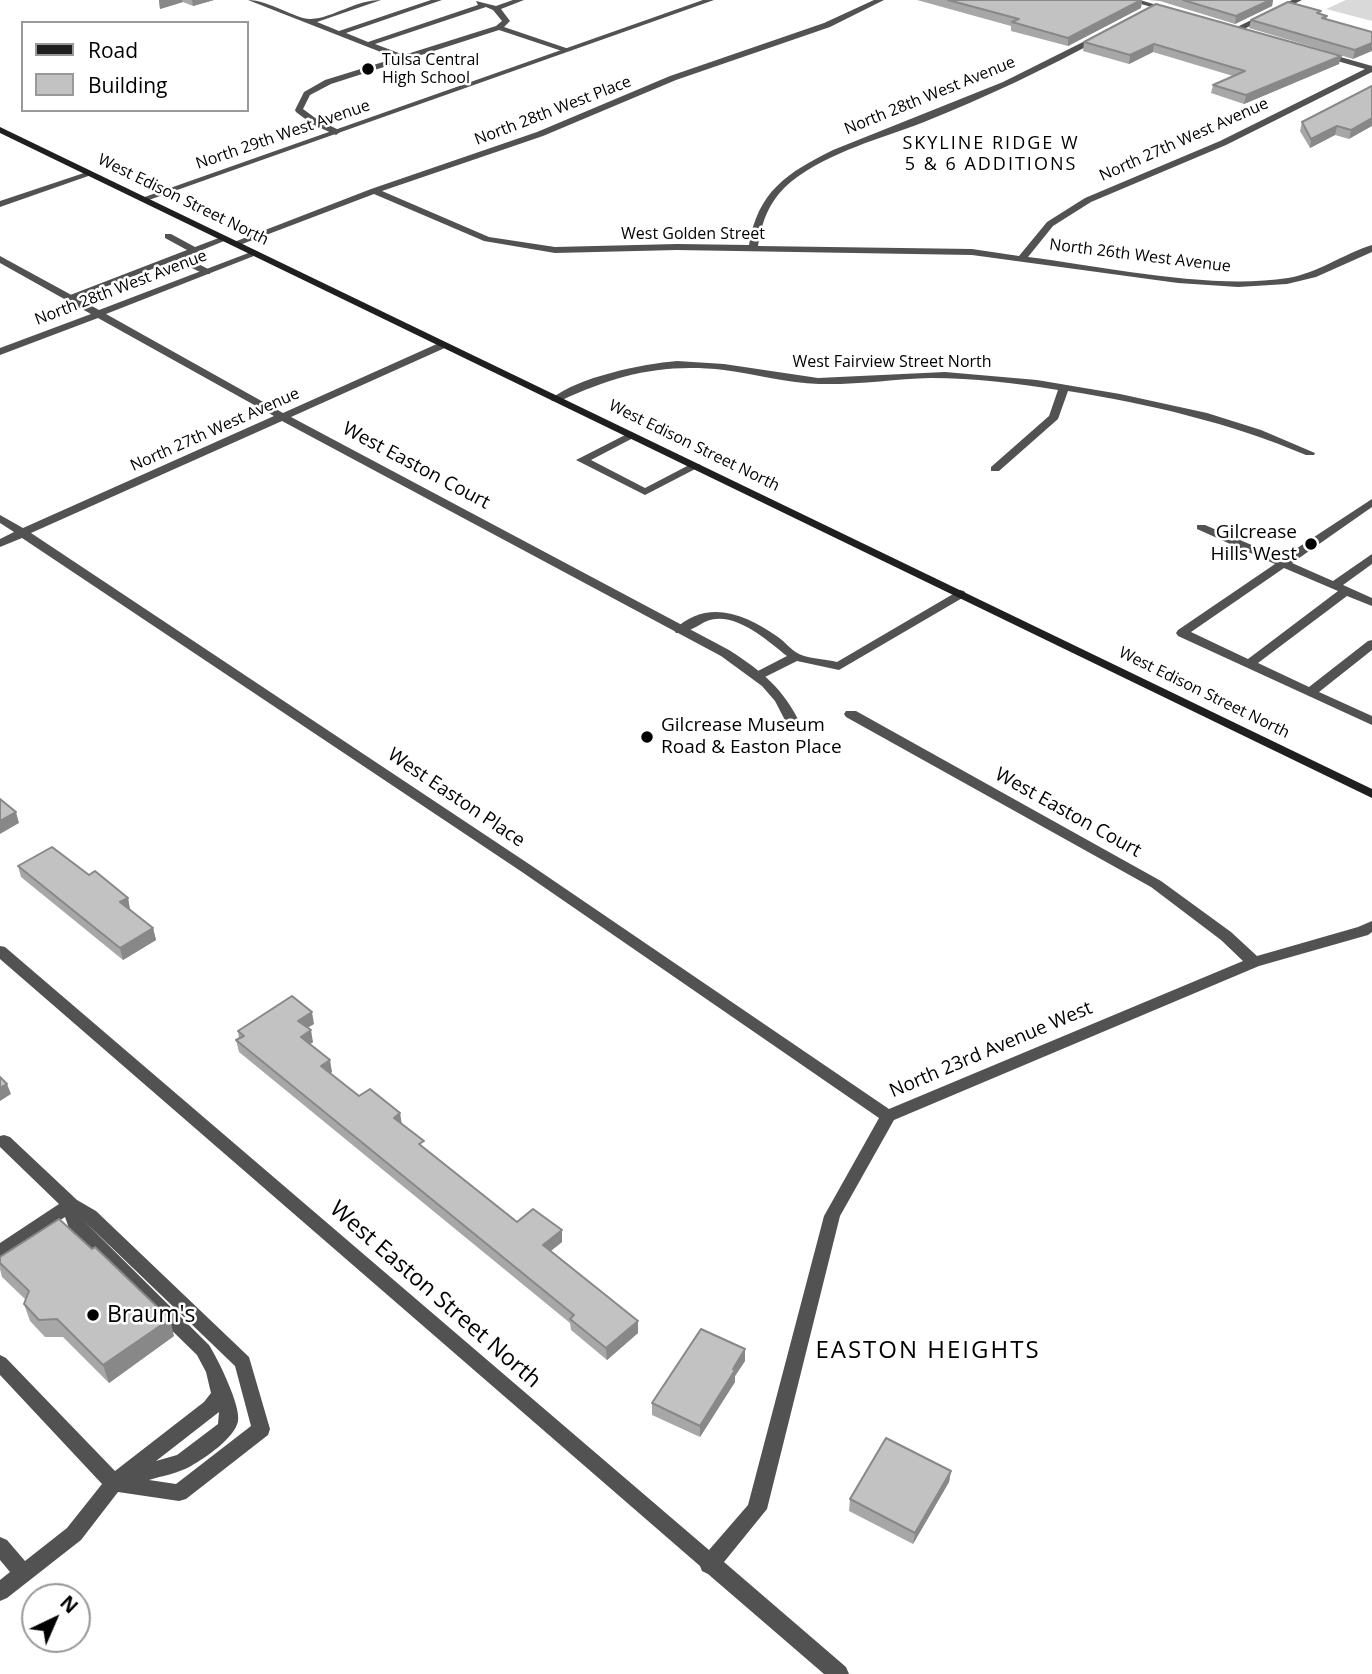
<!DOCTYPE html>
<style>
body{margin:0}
#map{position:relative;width:1372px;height:1674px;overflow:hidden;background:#fff;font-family:"Open Sans",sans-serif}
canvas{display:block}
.legend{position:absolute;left:21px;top:21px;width:228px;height:91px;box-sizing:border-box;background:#fff;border:2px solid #999;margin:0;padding:9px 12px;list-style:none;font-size:21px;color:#000}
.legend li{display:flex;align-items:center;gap:14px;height:35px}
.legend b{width:35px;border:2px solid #999}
.north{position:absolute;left:21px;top:1583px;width:70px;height:70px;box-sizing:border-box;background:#fff;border:2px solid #999;border-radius:50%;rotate:44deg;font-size:19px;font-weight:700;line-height:28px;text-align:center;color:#000}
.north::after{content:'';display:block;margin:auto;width:24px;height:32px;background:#000;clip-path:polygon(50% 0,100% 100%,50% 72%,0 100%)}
</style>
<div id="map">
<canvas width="1372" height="1674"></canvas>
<ul class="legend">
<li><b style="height:9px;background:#1f1f1f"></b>Road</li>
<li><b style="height:19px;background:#c2c2c2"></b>Building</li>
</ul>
<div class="north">N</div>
</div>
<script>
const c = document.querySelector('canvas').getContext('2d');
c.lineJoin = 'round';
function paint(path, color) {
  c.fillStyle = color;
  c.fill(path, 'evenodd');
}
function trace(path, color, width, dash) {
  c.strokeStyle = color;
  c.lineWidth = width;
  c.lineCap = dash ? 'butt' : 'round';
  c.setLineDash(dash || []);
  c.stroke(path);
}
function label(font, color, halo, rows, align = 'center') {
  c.font = font + ' "Open Sans",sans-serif';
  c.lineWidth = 5;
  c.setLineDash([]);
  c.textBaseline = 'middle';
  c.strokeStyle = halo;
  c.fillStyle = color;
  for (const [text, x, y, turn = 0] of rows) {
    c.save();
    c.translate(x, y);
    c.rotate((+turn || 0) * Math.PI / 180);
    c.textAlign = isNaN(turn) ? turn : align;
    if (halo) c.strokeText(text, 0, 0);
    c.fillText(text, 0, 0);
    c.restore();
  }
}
const green = new Path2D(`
 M 1346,0 L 1372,0 L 1372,21 L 1326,9 Z`);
const service = new Path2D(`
 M 248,0 C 269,0 297,20 311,19 C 333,18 355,0 381,0 L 317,22 L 339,31 L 431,0 L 442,0 L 346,33 L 368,42 L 478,5 L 476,1 L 496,6 L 513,0 L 524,0 L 501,9 L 510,21 L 504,27 L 572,50 L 565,52 L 499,30 L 331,84 L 310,95 L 303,109 L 318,120 L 339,130 L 340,132 L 336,135 L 312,124 L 296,112 L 295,110 L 304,92 L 325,80 L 396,58 ZM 486,7 L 493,10 L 502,21 L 496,26 L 404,55 L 375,44 Z
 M 165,234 L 171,234 L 195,247 L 224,236 L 229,239 L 185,257 L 210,270 L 210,274 L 204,274 L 176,260 L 73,299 L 65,297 L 187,250 L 165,238 Z
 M 631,432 L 636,435 L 635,437 L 591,460 L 645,488 L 691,464 L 699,464 L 701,466 L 645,495 L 576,460 Z
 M 1372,499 L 1372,507 L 1292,563 L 1333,581 L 1372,554 L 1372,564 L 1343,585 L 1372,598 L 1372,606 L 1347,596 L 1258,663 L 1309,687 L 1368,641 L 1372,640 L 1372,650 L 1319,692 L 1372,716 L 1372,725 L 1178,636 L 1176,633 L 1178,630 L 1275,564 L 1197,529 L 1197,525 L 1205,525 L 1282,558 ZM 1284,568 L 1338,591 L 1248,659 L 1191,632 Z
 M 960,590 L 964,591 L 966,594 L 964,597 L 839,670 L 797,661 L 759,680 L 753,676 L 754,673 L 787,656 C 767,640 734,610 707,621 C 696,626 687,634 676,633 L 674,630 C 707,598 745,614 778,637 C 785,642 792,651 799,654 C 810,659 826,659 837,662 Z
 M 4,1135 L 10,1137 L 77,1200 L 96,1211 L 249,1357 L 270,1429 L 268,1435 L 186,1499 L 179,1501 L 118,1492 L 81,1540 L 7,1598 L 0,1601 L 0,1580 L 10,1572 L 0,1560 L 0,1537 L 7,1540 L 25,1561 L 67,1528 L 102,1484 L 0,1375 L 0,1355 L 6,1358 L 115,1471 L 204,1402 L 211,1393 L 206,1372 L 197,1355 L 70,1231 L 65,1217 L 0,1259 L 0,1243 L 59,1204 L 0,1147 L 0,1136 ZM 83,1220 L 235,1366 L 251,1426 L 176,1484 L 149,1480 C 162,1476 179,1473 191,1466 C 205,1458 235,1438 238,1421 C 241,1406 218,1359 209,1345 ZM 219,1412 L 218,1424 L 177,1455 L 156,1461 Z`);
const minor = new Path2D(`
 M 703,0 L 714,0 L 146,201 L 139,199 Z
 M 874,0 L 884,0 L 830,27 L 676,80 L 543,136 L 382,191 L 489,237 L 555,247 L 677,244 L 749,245 C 758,191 787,173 833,150 L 1003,82 L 1101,33 L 1105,35 L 1104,37 C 1046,69 986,97 924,122 C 880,139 831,151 792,181 C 771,198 762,219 758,246 L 972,249 L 1019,256 L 1047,222 L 1085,198 L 1220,141 L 1365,69 L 1320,56 L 1320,52 L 1323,52 L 1372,66 L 1372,72 L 1226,145 L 1091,202 L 1053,226 L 1028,257 C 1107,267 1210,290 1288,278 C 1318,273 1343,254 1372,245 L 1372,252 L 1316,277 L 1287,284 L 1238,287 L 1178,283 L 972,255 L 677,250 L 555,253 L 484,241 L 374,194 L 237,246 L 229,244 L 371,189 L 537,132 L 670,76 L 824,23 Z
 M 1127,0 L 1140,0 L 1173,10 L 1169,12 Z
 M 1292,0 L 1302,0 L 1240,31 L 1233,29 Z
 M 87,172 L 94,174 L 0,207 L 0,201 Z
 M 251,252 L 259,254 L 106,314 L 283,413 L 439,343 L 447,343 L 447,347 L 291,417 L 729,650 C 763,672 783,688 801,725 L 799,728 L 789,728 L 775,701 L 762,686 L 721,656 L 282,421 L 31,533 L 532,866 L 889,1109 L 1243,961 L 1221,940 L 1151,887 L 846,717 L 844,714 L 846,711 L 856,711 L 1161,881 L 1231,932 L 1257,956 L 1358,927 L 1372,921 L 1372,932 L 1368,935 L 1259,966 L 894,1120 L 840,1216 L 767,1509 L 724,1562 L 846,1667 L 849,1674 L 824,1674 L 708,1574 L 702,1571 L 700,1566 L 0,959 L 0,946 L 5,947 L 709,1550 L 748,1505 L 824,1216 L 879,1118 L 522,872 L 22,538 L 0,547 L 0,539 L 14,532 L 0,523 L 0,515 L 23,528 L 274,416 L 98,318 L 0,355 L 0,348 L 91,314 L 0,263 L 0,256 L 99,310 Z
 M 677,361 L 724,364 L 818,378 L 945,372 L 1037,380 L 1120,394 L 1207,413 L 1261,430 L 1315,453 L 1314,455 L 1306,455 C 1230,423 1150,404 1068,391 L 1058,419 L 999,471 L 991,471 L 991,467 L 1049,416 L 1058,390 C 1016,383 974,378 931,378 C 894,379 857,385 819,384 C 787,383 756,374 724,370 C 662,363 616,375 560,401 L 552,401 L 551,399 C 578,377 642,364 677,361 Z`);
const secondary = new Path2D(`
 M 0,127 L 1372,789 L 1372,798 L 0,133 Z`);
const wall = new Path2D(`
 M 159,0 L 214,0 L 193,6 L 183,2 L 160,9 Z
 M 917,0 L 1142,0 L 1141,8 L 1068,46 L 1011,31 L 1011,26 Z
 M 1148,0 L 1273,0 L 1272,6 L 1235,24 L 1160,1 Z
 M 1156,4 L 1341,56 L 1339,64 L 1244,104 L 1211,93 L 1213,85 L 1233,76 L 1153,52 L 1129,64 L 1083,51 L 1084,42 Z
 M 1321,14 L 1327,16 L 1326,19 L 1372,32 L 1353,59 L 1249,28 L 1251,20 Z
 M 1372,86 L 1349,139 L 1335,135 L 1310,148 L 1300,131 L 1302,122 Z
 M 18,866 L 89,875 L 128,898 L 130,910 L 153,928 L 156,940 L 123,960 L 21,877 Z
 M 314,1024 L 307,1028 L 313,1042 L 310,1044 L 332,1072 L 330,1073 L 359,1096 L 400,1113 L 401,1124 L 424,1148 L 517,1222 L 562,1242 L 551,1251 L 638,1321 L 638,1333 L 607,1360 L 571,1330 L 570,1323 L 239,1052 L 236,1040 L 239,1039 L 238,1031 Z
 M 0,1257 L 174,1336 L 109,1383 L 63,1337 L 45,1337 L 30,1321 L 24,1304 L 26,1300 L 2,1277 L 0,1269 Z
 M 745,1361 L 735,1376 L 735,1382 L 700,1437 L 652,1415 L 652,1403 Z
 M 951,1471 L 949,1482 L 913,1544 L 849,1511 L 850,1499 Z`);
const shadedWall = new Path2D(`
 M 159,0 L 182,0 L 183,2 L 160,9 Z
 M 192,0 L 214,0 L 193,6 Z
 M 1142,0 L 1141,8 L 1068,46 L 1068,38 Z
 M 1270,0 L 1273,0 L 1272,6 L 1235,24 L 1236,16 Z
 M 1372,43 L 1372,51 L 1353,59 L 1355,50 Z
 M 1154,44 L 1153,52 L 1129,64 L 1130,55 Z
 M 1341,56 L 1339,64 L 1244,104 L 1246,95 Z
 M 1372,118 L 1372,126 L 1349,139 L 1351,130 Z
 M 1337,126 L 1335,135 L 1310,148 L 1311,139 Z
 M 16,812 L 19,823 L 0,834 L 0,821 Z
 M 128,898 L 130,910 L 122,914 L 120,902 Z
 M 153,928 L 156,940 L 123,960 L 120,948 Z
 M 312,1012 L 314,1024 L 300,1032 L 298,1021 Z
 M 311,1030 L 313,1042 L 303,1049 L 301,1037 Z
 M 330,1060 L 332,1072 L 323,1078 L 321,1066 Z
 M 7,1084 L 11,1094 L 0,1101 L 0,1088 Z
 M 400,1113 L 402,1125 L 394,1118 Z
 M 562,1230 L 562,1242 L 544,1256 L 543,1245 Z
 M 170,1319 L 174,1336 L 109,1383 L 103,1365 Z
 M 638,1321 L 638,1333 L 607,1360 L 606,1348 Z
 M 745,1349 L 745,1361 L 735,1376 L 735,1382 L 700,1437 L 700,1426 Z
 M 951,1471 L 949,1482 L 913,1544 L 915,1533 Z`);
const building = new Path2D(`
 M 948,0 L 1141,0 L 1068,38 L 1012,22 L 1019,19 Z
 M 1183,0 L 1270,0 L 1236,16 Z
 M 1288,2 L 1321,11 L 1317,13 L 1327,16 L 1322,18 L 1372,32 L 1372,43 L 1355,50 L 1251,20 Z
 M 1156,4 L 1341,56 L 1246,95 L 1213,85 L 1245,71 L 1154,44 L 1130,55 L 1084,42 Z
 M 1372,86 L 1372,118 L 1351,130 L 1337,126 L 1311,139 L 1302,122 Z
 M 0,799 L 16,812 L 0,821 Z
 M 52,847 L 89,875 L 95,871 L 128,898 L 120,902 L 153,928 L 120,948 L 18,866 Z
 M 292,996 L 312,1012 L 298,1021 L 311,1030 L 301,1037 L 330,1060 L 321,1066 L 359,1096 L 370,1089 L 400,1113 L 394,1118 L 424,1141 L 419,1144 L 517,1222 L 533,1209 L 562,1230 L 543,1245 L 638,1321 L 606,1348 L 570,1319 L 574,1315 L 236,1040 L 244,1036 L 238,1031 Z
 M 0,1077 L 7,1084 L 0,1088 Z
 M 59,1219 L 92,1249 L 95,1247 L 170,1319 L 103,1365 L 57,1319 L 39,1320 L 24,1304 L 29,1291 L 0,1263 L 0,1257 Z
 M 701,1329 L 745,1349 L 733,1369 L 735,1370 L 700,1426 L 652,1403 Z
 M 886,1438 L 951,1471 L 915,1533 L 850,1499 Z`);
const markers = [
 [368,69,7,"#000"],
 [1311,544,7,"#000"],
 [647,737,7,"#000"],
 [93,1315,7,"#000"]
];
const farPoinames = [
 ["Tulsa Central",382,60],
 ["High School",382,78]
];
const farStreetnames = [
 ["North 28th West Avenue",930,96,-22],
 ["North 28th West Place",553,111,-21],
 ["North 29th West Avenue",283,135,-19],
 ["North 27th West Avenue",1184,140,-24],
 ["West Edison Street North",183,200,26],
 ["West Golden Street",693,234],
 ["North 26th West Avenue",1140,256,7],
 ["North 28th West Avenue",121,288,-21],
 ["West Fairview Street North",892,362],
 ["North 27th West Avenue",215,430,-24],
 ["West Edison Street North",694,446,26],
 ["West Edison Street North",1204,693,26]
];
const farNeighbourhoodnames = [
 ["SKYLINE RIDGE W",991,144],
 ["5 & 6 ADDITIONS",991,165]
];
const streetNames = [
 ["West Easton Court",416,466,28],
 ["West Easton Place",456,798,34],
 ["West Easton Court",1068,813,29],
 ["North 23rd Avenue West",991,1050,-23]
];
const poiNames = [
 ["Gilcrease",1297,533],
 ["Hills West",1297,555],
 ["Gilcrease Museum",661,726,"left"],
 ["Road & Easton Place",661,748,"left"]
];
const nearStreetnames = [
 ["West Easton Street North",435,1295,41]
];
const nearPoinames = [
 ["Braum's",107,1315]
];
const nearNeighbourhoodnames = [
 ["EASTON HEIGHTS",928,1351]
];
paint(green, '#d9d9d9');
paint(service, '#525252');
paint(minor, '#525252');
paint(secondary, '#1f1f1f');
paint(wall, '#a7a7a7');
paint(shadedWall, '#888');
paint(building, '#c2c2c2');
trace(building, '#888', 2);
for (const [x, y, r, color] of markers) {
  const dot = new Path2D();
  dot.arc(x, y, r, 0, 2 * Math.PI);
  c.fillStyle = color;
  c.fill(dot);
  trace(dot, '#fff', 2.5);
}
label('16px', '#000', '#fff', farPoinames, 'left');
label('16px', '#000', '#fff', farStreetnames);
c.letterSpacing = '2px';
label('18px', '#000', '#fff', farNeighbourhoodnames);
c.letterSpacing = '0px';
label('19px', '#000', '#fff', streetNames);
label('19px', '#000', '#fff', poiNames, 'right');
label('23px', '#000', '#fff', nearStreetnames);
label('23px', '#000', '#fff', nearPoinames, 'left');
c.letterSpacing = '2px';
label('24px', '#000', '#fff', nearNeighbourhoodnames);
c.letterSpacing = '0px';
</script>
